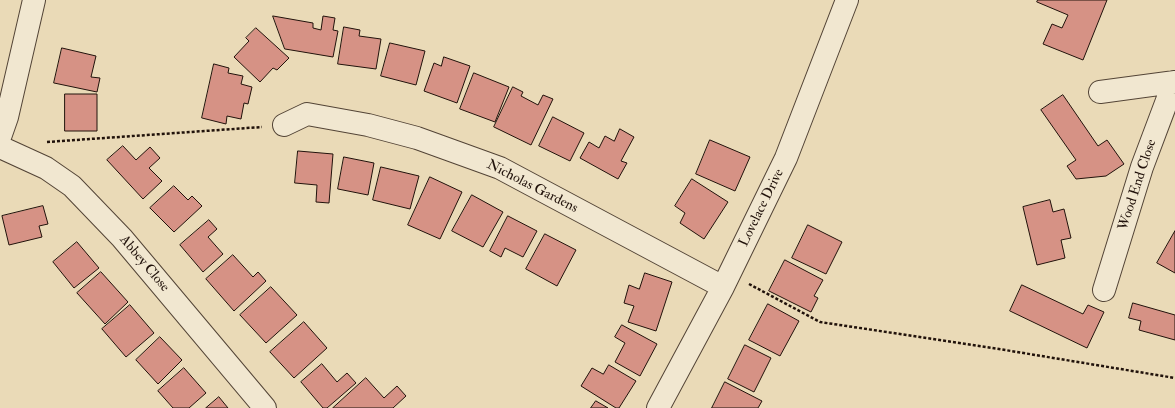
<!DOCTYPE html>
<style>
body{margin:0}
canvas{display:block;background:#eadab7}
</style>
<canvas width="1175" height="408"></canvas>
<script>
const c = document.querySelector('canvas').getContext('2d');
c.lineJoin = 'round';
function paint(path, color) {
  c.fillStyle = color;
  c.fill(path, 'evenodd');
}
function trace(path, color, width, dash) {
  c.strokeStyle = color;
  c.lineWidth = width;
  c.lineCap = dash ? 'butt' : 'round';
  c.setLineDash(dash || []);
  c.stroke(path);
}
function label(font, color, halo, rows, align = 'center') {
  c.font = font + ' "IM FELL Double Pica",serif';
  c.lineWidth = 4;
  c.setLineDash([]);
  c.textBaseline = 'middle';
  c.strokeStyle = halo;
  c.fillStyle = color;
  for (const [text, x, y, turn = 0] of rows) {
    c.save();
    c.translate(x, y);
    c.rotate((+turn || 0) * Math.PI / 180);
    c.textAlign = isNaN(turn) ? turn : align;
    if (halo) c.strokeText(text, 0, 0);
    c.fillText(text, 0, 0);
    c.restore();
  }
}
const building = new Path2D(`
 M 1038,0 L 1107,0 L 1083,60 L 1043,44 L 1052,24 L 1062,28 L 1068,15 L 1037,2 Z
 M 273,16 L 313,23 L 313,28 L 321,30 L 323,16 L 335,18 L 333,30 L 338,31 L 333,57 L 285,49 Z
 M 344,27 L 360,30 L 359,36 L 381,39 L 376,69 L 338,64 Z
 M 256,28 L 289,58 L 277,70 L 273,68 L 260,82 L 234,57 L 249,41 L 246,38 Z
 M 390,43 L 425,51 L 416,85 L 381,76 Z
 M 62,48 L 96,56 L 91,77 L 100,78 L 97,92 L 54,83 Z
 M 444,57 L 470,66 L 457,103 L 424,91 L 434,63 L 441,66 Z
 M 214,64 L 229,68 L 228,73 L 243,76 L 241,84 L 252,87 L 248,104 L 244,103 L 241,119 L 227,116 L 226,124 L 202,118 Z
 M 474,73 L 509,87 L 495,122 L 460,109 Z
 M 513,87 L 523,92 L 521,96 L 538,105 L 543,95 L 553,99 L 531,145 L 494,127 Z
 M 65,94 L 97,94 L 97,131 L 65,131 Z
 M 1063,95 L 1098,146 L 1107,140 L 1124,164 L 1106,176 L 1076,179 L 1067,166 L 1076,160 L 1041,110 Z
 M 553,117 L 584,133 L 570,161 L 539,146 Z
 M 620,129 L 634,137 L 621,161 L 627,163 L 618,179 L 580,158 L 589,142 L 599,148 L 605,136 L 614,141 Z
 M 710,140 L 750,157 L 735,191 L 696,174 Z
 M 123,146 L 136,160 L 150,147 L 160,158 L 149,168 L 162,181 L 143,199 L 107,160 Z
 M 298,151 L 333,154 L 329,203 L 316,202 L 317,185 L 295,183 Z
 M 344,157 L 374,163 L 368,195 L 338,189 Z
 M 381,167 L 419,176 L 410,209 L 373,200 Z
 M 430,177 L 462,192 L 440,239 L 408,225 Z
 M 692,179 L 728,202 L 704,239 L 680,223 L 685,213 L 675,206 Z
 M 174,186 L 188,200 L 192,196 L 202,206 L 174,232 L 150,208 Z
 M 472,195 L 503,212 L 483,247 L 452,231 Z
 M 1050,200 L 1053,212 L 1064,209 L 1071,238 L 1061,240 L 1065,258 L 1037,265 L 1023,207 Z
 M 43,206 L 48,224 L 39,226 L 42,237 L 9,245 L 2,216 Z
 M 508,216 L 537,231 L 523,257 L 505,248 L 501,257 L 490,251 Z
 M 209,220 L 217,229 L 208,237 L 223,254 L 203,272 L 180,245 Z
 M 808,225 L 842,242 L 826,274 L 792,258 Z
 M 1175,231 L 1175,273 L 1157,263 Z
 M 545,234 L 576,250 L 557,286 L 526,269 Z
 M 77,242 L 99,268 L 74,288 L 53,262 Z
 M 233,255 L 253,277 L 258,272 L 266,281 L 234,311 L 206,279 Z
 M 785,260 L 823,280 L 814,296 L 818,298 L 811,312 L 769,291 Z
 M 101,272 L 128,302 L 105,324 L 77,293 Z
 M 645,273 L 672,282 L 656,331 L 628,322 L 634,306 L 624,303 L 629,285 L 639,289 Z
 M 1022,285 L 1083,314 L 1088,305 L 1104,312 L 1087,348 L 1010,311 Z
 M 271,287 L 297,315 L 266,343 L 240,315 Z
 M 1133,303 L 1175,315 L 1175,340 L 1139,330 L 1141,321 L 1129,318 Z
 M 768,304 L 799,321 L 780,356 L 749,340 Z
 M 130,305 L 154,333 L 126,357 L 102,329 Z
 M 304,322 L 327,348 L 294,378 L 270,352 Z
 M 622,325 L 657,344 L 640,376 L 615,362 L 625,343 L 615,337 Z
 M 160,337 L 182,360 L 158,384 L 136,360 Z
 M 745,345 L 771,358 L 754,392 L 728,379 Z
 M 322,364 L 337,382 L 347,373 L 356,383 L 327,408 L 323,408 L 301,382 Z
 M 609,365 L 636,381 L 619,408 L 616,408 L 581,386 L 592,368 L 603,374 Z
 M 184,368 L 206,393 L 189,408 L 173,408 L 158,391 Z
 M 366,378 L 384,398 L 397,386 L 406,396 L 393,408 L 333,408 Z
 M 725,382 L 762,401 L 758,408 L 712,408 Z
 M 219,397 L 228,408 L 206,408 Z
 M 596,401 L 608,408 L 591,408 Z`);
const path = new Path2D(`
 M 47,142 L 262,127
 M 749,284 L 820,322 L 999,349 L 1175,378`);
const street = new Path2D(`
 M 1100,92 L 1175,82
 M 284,125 L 307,114 L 368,125 L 417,138 L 500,168 L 723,287
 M 0,137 L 7,117 L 34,0
 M 0,147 L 46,168 L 72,186 L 122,238 L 265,408
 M 1104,290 L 1142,167 L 1174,82
 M 658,408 L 723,287 L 786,158 L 847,0`);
const streetNames = [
 ["Wood End Close",1138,185,-72],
 ["Nicholas Gardens",532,187,27],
 ["Lovelace Drive",762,208,-64],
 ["Abbey Close",144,264,50]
];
paint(building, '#d69285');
trace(building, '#21120b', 1);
trace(street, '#534436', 24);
trace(path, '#21120b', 2.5, [3, 2]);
trace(street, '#f1e7d0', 22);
label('14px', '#21120b', '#f1e7d0', streetNames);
</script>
